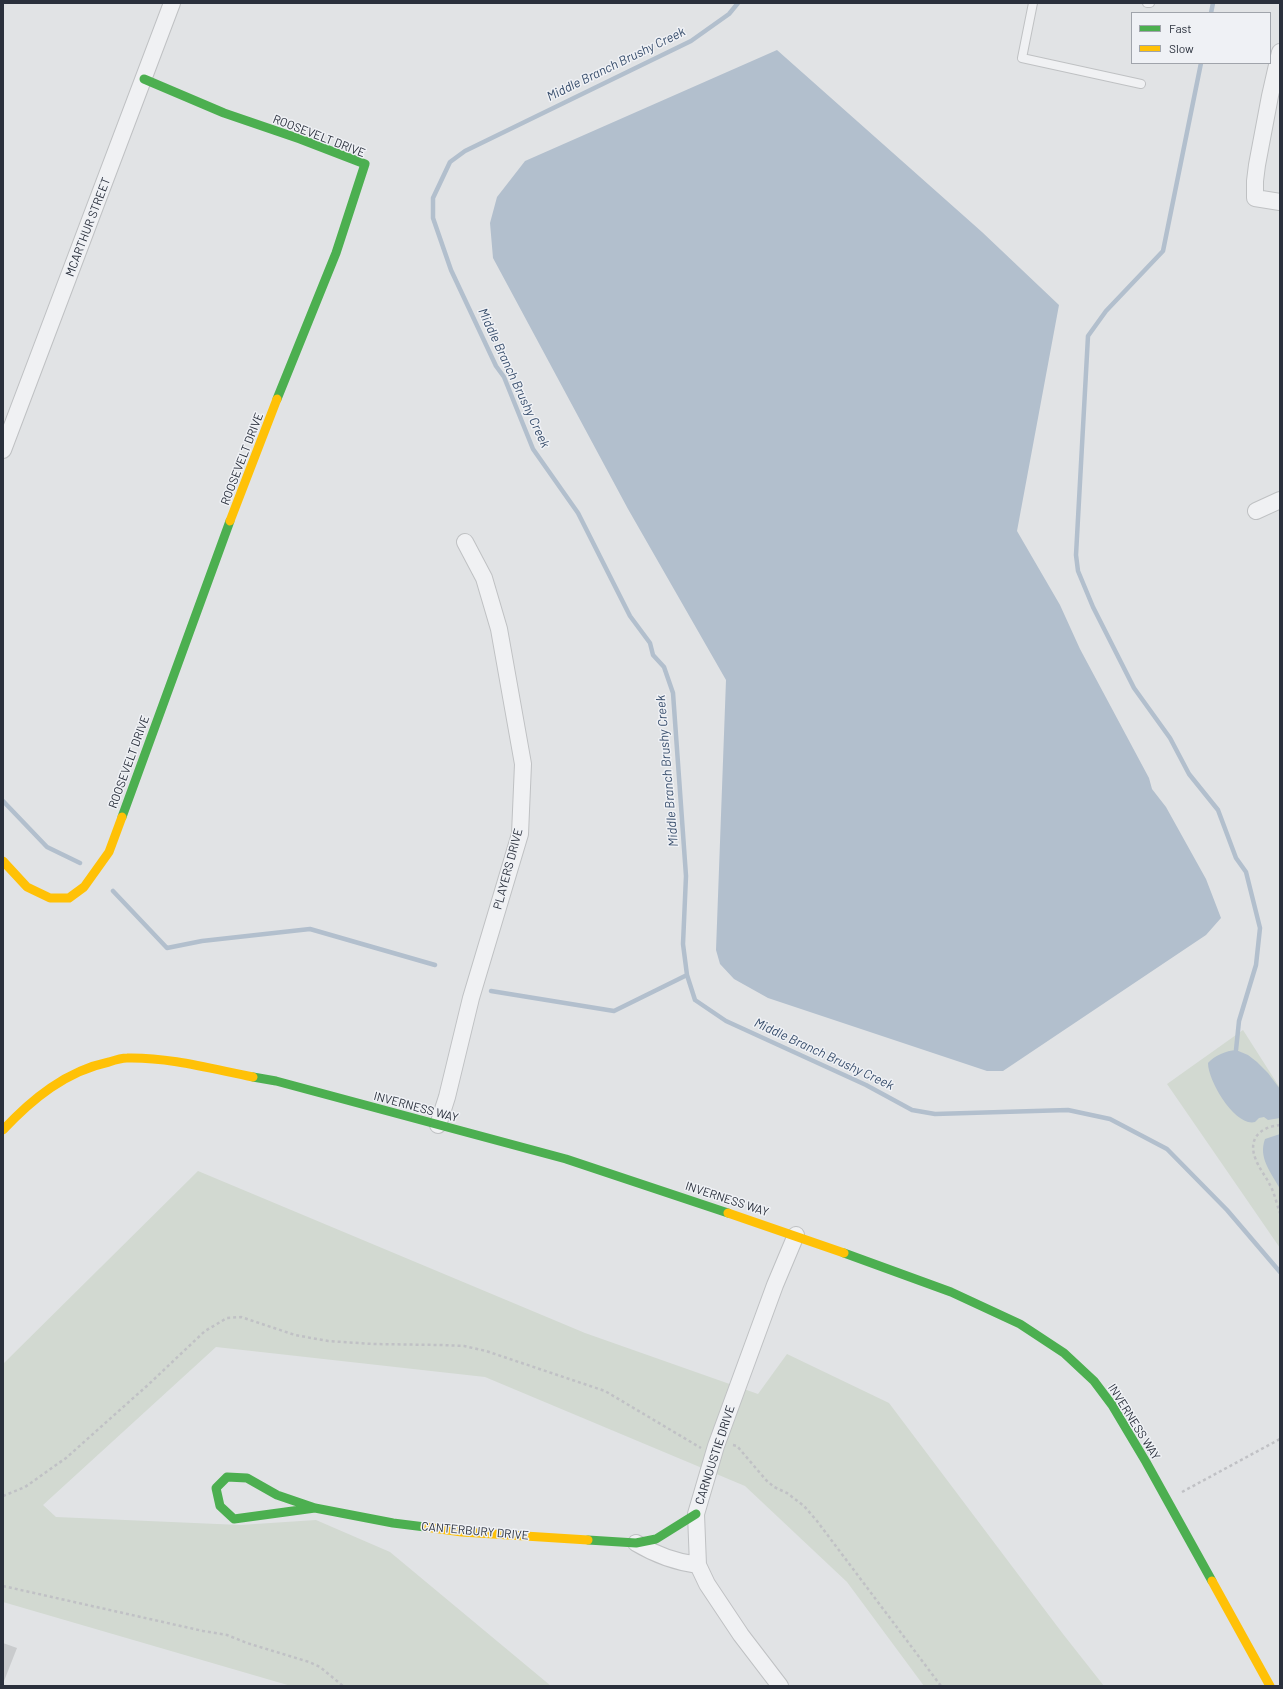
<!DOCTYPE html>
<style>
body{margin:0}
#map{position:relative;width:1283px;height:1689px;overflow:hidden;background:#e1e3e5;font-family:Barlow,sans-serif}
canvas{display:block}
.frame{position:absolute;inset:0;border:4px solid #2a303c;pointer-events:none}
.legend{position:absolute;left:1131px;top:12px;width:140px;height:52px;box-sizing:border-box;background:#eff1f5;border:1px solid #a0a4ab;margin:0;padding:5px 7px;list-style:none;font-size:12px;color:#2a303c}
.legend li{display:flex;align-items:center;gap:8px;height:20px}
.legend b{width:20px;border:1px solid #a0a4ab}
</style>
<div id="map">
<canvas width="1283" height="1689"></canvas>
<div class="frame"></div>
<ul class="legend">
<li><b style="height:5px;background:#4caf50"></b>Fast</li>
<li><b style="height:5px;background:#ffc107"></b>Slow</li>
</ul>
</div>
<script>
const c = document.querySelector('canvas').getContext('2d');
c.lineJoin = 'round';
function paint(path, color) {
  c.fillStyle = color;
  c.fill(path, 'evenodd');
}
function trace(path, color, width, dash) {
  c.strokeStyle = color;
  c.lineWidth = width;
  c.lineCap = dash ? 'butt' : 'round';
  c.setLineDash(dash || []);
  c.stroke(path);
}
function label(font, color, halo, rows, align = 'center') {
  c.font = font + ' Barlow,sans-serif';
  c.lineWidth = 3;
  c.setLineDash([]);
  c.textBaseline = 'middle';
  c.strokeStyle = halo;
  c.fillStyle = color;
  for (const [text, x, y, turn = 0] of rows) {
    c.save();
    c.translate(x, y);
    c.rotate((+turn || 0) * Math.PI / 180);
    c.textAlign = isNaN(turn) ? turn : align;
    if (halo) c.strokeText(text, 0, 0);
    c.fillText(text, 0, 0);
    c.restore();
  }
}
const green = new Path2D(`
 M 1243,1030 L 1280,1088 L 1280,1248 L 1167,1084 Z
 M 198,1171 L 585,1333 L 758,1394 L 787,1354 L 889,1403 L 1063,1634 L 1104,1686 L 924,1686 L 847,1582 L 745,1486 L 485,1377 L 216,1347 L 43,1505 L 56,1517 L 240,1525 L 316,1520 L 390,1552 L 551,1686 L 291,1686 L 3,1602 L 3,1364 Z`);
const water = new Path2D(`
 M 777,50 L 982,232 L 1059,305 L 1017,531 L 1060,605 L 1080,649 L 1149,778 L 1152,789 L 1166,807 L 1206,879 L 1221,918 L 1206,935 L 1003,1071 L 987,1071 L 768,998 L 734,979 L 720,964 L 716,950 L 726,680 L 628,509 L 493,258 L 490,223 L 497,197 L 525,161 Z
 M 1236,1050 L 1248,1055 L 1257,1062 L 1268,1073 L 1280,1089 L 1280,1118 L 1268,1120 L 1264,1117 L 1259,1118 L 1255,1122 C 1235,1127 1208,1081 1208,1063 C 1215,1055 1226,1051 1236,1050 Z
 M 1280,1134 L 1280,1189 C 1271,1172 1258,1158 1265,1139 Z`);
const stream = new Path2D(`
 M 738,3 L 729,14 L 691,41 L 465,151 L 450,162 L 433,198 L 433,218 L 451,270 L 496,366 L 504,377 L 533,449 L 578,513 L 630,616 L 650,643 L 653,655 L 664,667 L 673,693 L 686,876 L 683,944 L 687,975 L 695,1000 L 726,1021 L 866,1085 L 912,1110 L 935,1114 L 1068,1110 L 1110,1119 L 1167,1149 L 1227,1210 L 1280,1272
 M 1211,13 L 1213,3
 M 1201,63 L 1163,251 L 1106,311 L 1088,336 L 1076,555 L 1078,571 L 1093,607 L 1134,688 L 1170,738 L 1189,774 L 1218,810 L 1236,858 L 1246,872 L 1260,928 L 1256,965 L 1239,1021 L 1236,1050
 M 3,801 L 47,847 L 80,863
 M 113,891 L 167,948 L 202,941 L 310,929 L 435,965
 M 491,991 L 614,1011 L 687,975`);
const building = new Path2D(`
 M 3,1643 L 17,1648 L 4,1681 L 3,1681 Z`);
const path = new Path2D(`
 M 1280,1125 C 1260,1127 1247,1139 1256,1160 C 1260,1170 1267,1178 1271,1187 C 1275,1195 1277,1205 1280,1213
 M 733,1445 L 737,1446 L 766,1480 L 774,1487 L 787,1493 L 804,1506 L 817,1521 L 941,1686
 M 1182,1492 L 1280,1439
 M 3,1496 L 25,1487 L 66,1458 L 149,1384 L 205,1331 L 227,1318 L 241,1317 L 295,1335 L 328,1341 L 373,1344 L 441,1345 L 464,1346 L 486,1351 L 605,1391 L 701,1448
 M 3,1586 L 203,1631 L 227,1635 L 247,1643 L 309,1662 L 320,1667 L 343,1686`);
const lane = new Path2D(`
 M 1033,3 L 1022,58 L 1141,84
 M 1147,3 L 1150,3`);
const street = new Path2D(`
 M 1280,52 L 1270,96 L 1257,165 L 1255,181 L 1255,198 L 1280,202
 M 3,450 L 172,3
 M 1256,511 L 1280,500
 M 438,1125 L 447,1097 L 471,998 L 520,834 L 523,764 L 499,629 L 484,578 L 465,542
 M 636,1543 C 656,1555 675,1562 698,1565
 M 780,1686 L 741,1635 L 707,1584 L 698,1565 L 696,1514 L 716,1446 L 775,1285 L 796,1235`);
const fast = new Path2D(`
 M 144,79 L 224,113 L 300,139 L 365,164 L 336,253 L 277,399
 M 122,817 L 230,521
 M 253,1077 L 276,1081 L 566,1159 L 728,1213
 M 844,1253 L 951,1292 L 1020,1324 L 1064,1353 L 1094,1381 L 1112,1405 L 1146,1462 L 1212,1581
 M 315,1508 L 234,1519 L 220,1506 L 216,1488 L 227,1477 L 247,1478 L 277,1495 L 315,1508 L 393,1523 L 425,1527
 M 588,1540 L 636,1543 L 656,1539 L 696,1514`);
const slow = new Path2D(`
 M 230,521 L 277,399
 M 3,861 L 27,887 L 50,898 L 69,898 L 84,887 L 109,852 L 122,817
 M 3,1130 C 32,1099 66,1071 109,1062 C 115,1060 121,1058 127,1058 C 169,1057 212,1069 253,1077
 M 728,1213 L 844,1253
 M 425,1527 L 462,1532 L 588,1540
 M 1212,1581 L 1270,1686`);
const streetNames = [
 ["ROOSEVELT DRIVE",319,136,21],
 ["MCARTHUR STREET",88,227,-69],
 ["ROOSEVELT DRIVE",242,459,-69],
 ["ROOSEVELT DRIVE",129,762,-70],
 ["PLAYERS DRIVE",508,869,-75],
 ["INVERNESS WAY",416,1107,15],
 ["INVERNESS WAY",727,1199,18],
 ["INVERNESS WAY",1134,1422,58],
 ["CARNOUSTIE DRIVE",715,1455,-72],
 ["CANTERBURY DRIVE",475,1531,5]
];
const waterNames = [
 ["Middle Branch Brushy Creek",616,64,-26],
 ["Middle Branch Brushy Creek",514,378,65],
 ["Middle Branch Brushy Creek",667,771,-95],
 ["Middle Branch Brushy Creek",824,1054,25]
];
paint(green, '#d2d9d1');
paint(water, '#b2bfcd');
trace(stream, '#b2bfcd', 4.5);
paint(building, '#c9cbcd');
trace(lane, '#bfc1c3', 10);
trace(street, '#bfc1c3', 18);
trace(path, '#c0c1c5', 2.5, [3, 3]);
trace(lane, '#f0f1f3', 8);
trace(street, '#f0f1f3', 16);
trace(fast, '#4caf50', 9);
trace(slow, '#ffc107', 9);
label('12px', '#2a303c', '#eff1f5', streetNames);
label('italic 13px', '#384e6c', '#eff1f5', waterNames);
</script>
